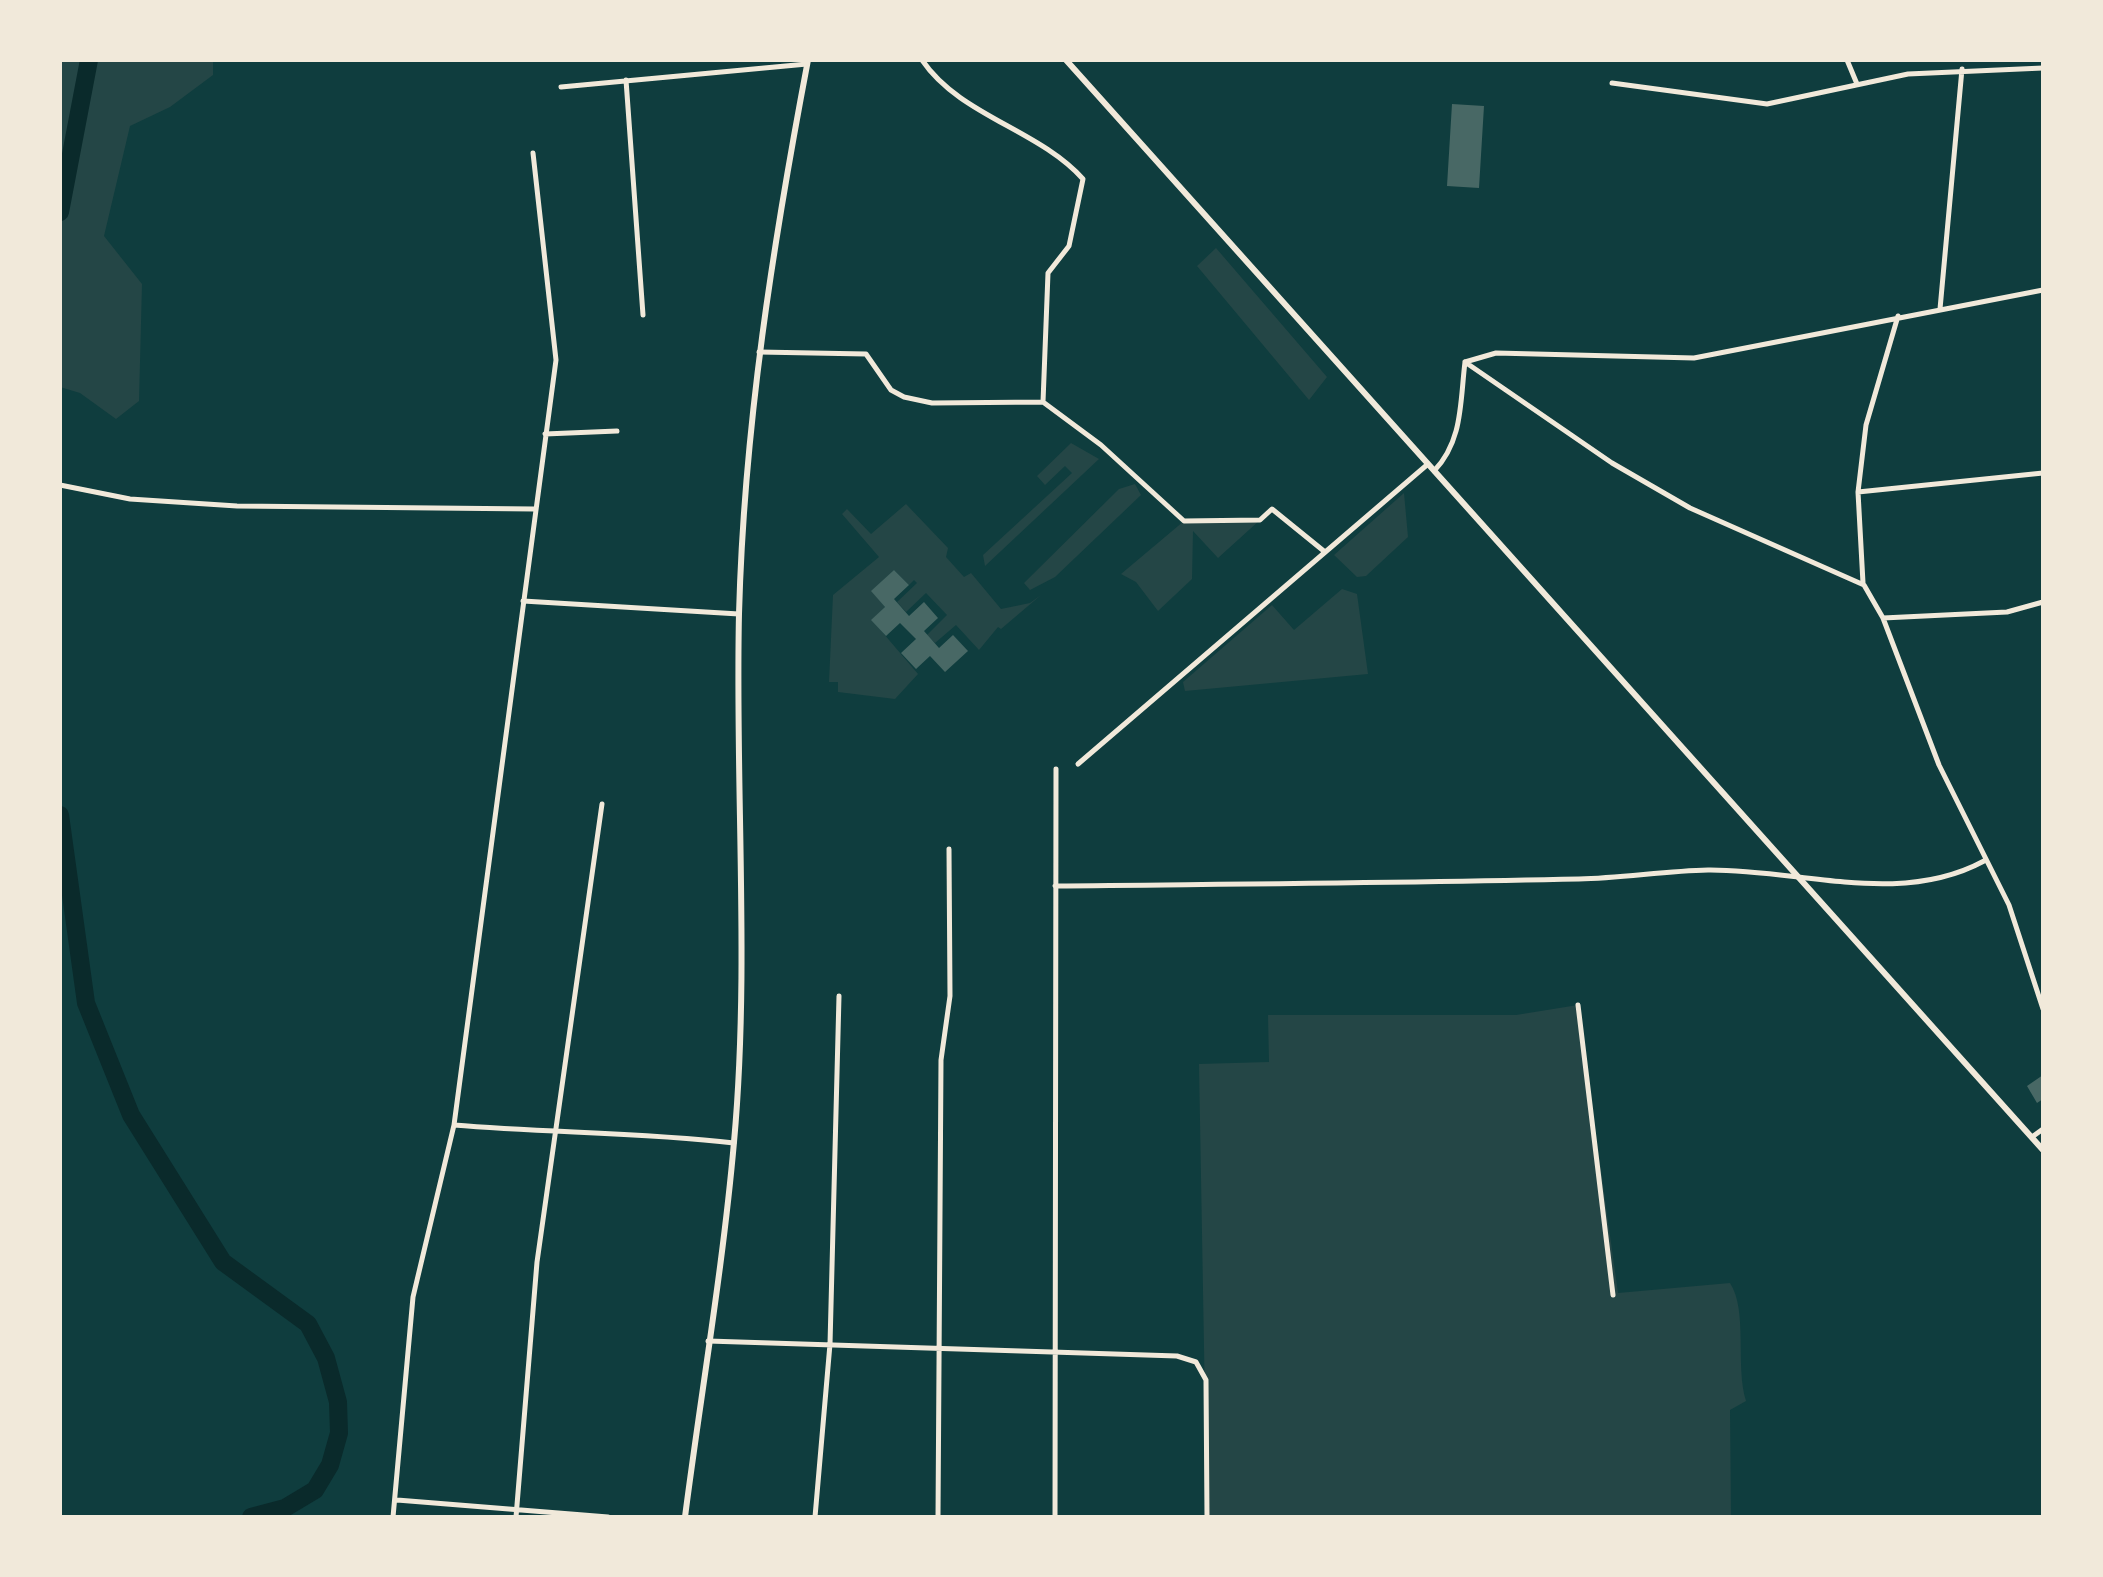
<!DOCTYPE html>
<style>
body{margin:0}
#map{position:relative;width:2103px;height:1577px;overflow:hidden;background:#0f3d3e;font-family:"PT Sans Narrow",sans-serif}
canvas{display:block}
.frame{position:absolute;inset:0;border:62px solid #f1e9da;pointer-events:none}
</style>
<div id="map">
<canvas width="2103" height="1577"></canvas>
<div class="frame"></div>
</div>
<script>
const c = document.querySelector('canvas').getContext('2d');
c.lineJoin = 'round';
function paint(path, color) {
  c.fillStyle = color;
  c.fill(path, 'evenodd');
}
function trace(path, color, width, dash) {
  c.strokeStyle = color;
  c.lineWidth = width;
  c.lineCap = dash ? 'butt' : 'round';
  c.setLineDash(dash || []);
  c.stroke(path);
}
const green = new Path2D(`
 M 60,60 L 213,60 L 213,75 L 170,107 L 130,126 L 104,236 L 142,284 L 139,401 L 116,419 L 80,393 L 60,387 Z
 M 1216,248 L 1327,377 L 1309,400 L 1197,266 Z
 M 1071,443 L 1099,459 L 985,566 L 983,555 L 1072,473 L 1065,466 L 1045,485 L 1037,476 Z
 M 1135,484 L 1141,495 L 1055,577 L 1030,590 L 1024,583 L 1119,489 Z
 M 1404,493 L 1408,537 L 1366,576 L 1357,577 L 1334,555 Z
 M 906,504 L 948,548 L 946,557 L 964,577 L 971,573 L 1001,609 L 1030,603 L 1041,595 L 1001,629 L 998,627 L 979,650 L 956,625 L 935,643 L 927,635 L 947,615 L 926,593 L 906,612 L 897,602 L 917,583 L 914,580 L 909,585 L 894,570 L 872,591 L 885,607 L 872,620 L 918,674 L 895,699 L 838,692 L 838,682 L 829,682 L 833,595 L 879,557 L 842,514 L 847,509 L 871,534 Z
 M 1260,520 L 1218,558 L 1193,531 L 1192,579 L 1158,611 L 1136,582 L 1121,574 L 1184,521 Z
 M 1342,589 L 1357,594 L 1368,674 L 1185,691 L 1183,682 L 1272,605 L 1294,630 Z
 M 1578,1005 L 1618,1293 L 1730,1283 C 1748,1310 1735,1366 1746,1401 L 1730,1410 L 1731,1517 L 1207,1517 L 1199,1064 L 1269,1062 L 1268,1015 L 1516,1015 Z`);
const river = new Path2D(`
 M 60,212 L 89,60
 M 60,815 L 86,1003 L 131,1115 L 223,1262 L 308,1324 L 326,1358 L 338,1402 L 339,1433 L 330,1465 L 315,1490 L 285,1508 L 251,1517`);
const building = new Path2D(`
 M 1452,104 L 1484,106 L 1479,188 L 1447,186 Z
 M 894,570 L 909,585 L 894,599 L 909,616 L 924,602 L 938,618 L 924,631 L 939,648 L 953,635 L 968,651 L 945,672 L 930,656 L 916,669 L 901,653 L 916,639 L 900,623 L 886,636 L 871,620 L 885,607 L 871,591 Z
 M 2043,1075 L 2043,1099 L 2037,1103 L 2027,1086 Z`);
const minor = new Path2D(`
 M 922,60 C 960,116 1038,129 1083,179 L 1069,246 L 1048,273 L 1043,402
 M 1847,60 L 1857,84
 M 626,80 L 643,315
 M 1612,83 L 1767,104 L 1908,74 L 2043,68
 M 561,87 L 807,64
 M 1940,309 L 1962,69
 M 759,352 L 866,354 L 891,390 L 904,397 L 932,403 L 1043,402 L 1101,445 L 1184,521 L 1260,520 L 1272,509 L 1325,552
 M 1465,362 L 1612,463 L 1690,508 L 1864,585 L 1883,618 L 1939,765 L 2009,905 L 2043,1009
 M 1465,362 L 1496,353 L 1694,358 L 2043,290
 M 545,434 L 617,431
 M 1434,471 C 1463,441 1460,402 1465,362
 M 60,485 L 130,499 L 237,506 L 534,509
 M 1858,492 L 2043,473
 M 1863,583 L 1858,492 L 1866,425 L 1898,316
 M 523,601 L 739,614
 M 1883,618 L 2007,612 L 2043,602
 M 1078,764 L 1428,464
 M 1055,886 C 1230,884 1405,883 1579,879 C 1622,878 1665,871 1708,870 C 1799,869 1899,907 1984,861
 M 1578,1005 L 1613,1295
 M 454,1125 C 548,1133 641,1132 734,1143
 M 2032,1137 L 2043,1129
 M 708,1341 L 1177,1356 L 1196,1362 L 1206,1380 L 1207,1517
 M 397,1500 L 608,1517
 M 393,1517 L 413,1297 L 454,1125 L 556,360 L 533,153
 M 516,1517 L 537,1262 L 602,804
 M 815,1517 L 830,1344 L 839,996
 M 938,1517 L 941,1060 L 950,996 L 949,849
 M 1055,1517 L 1056,769`);
const secondary = new Path2D(`
 M 1066,60 L 2043,1150
 M 685,1517 C 701,1393 723,1267 734,1142 C 750,967 735,790 739,614 C 744,427 773,244 808,60`);
paint(green, '#244646');
trace(river, '#0a2a2b', 18);
paint(building, '#486865');
trace(minor, '#f1e9da', 5);
trace(secondary, '#f1e9da', 6);
</script>
